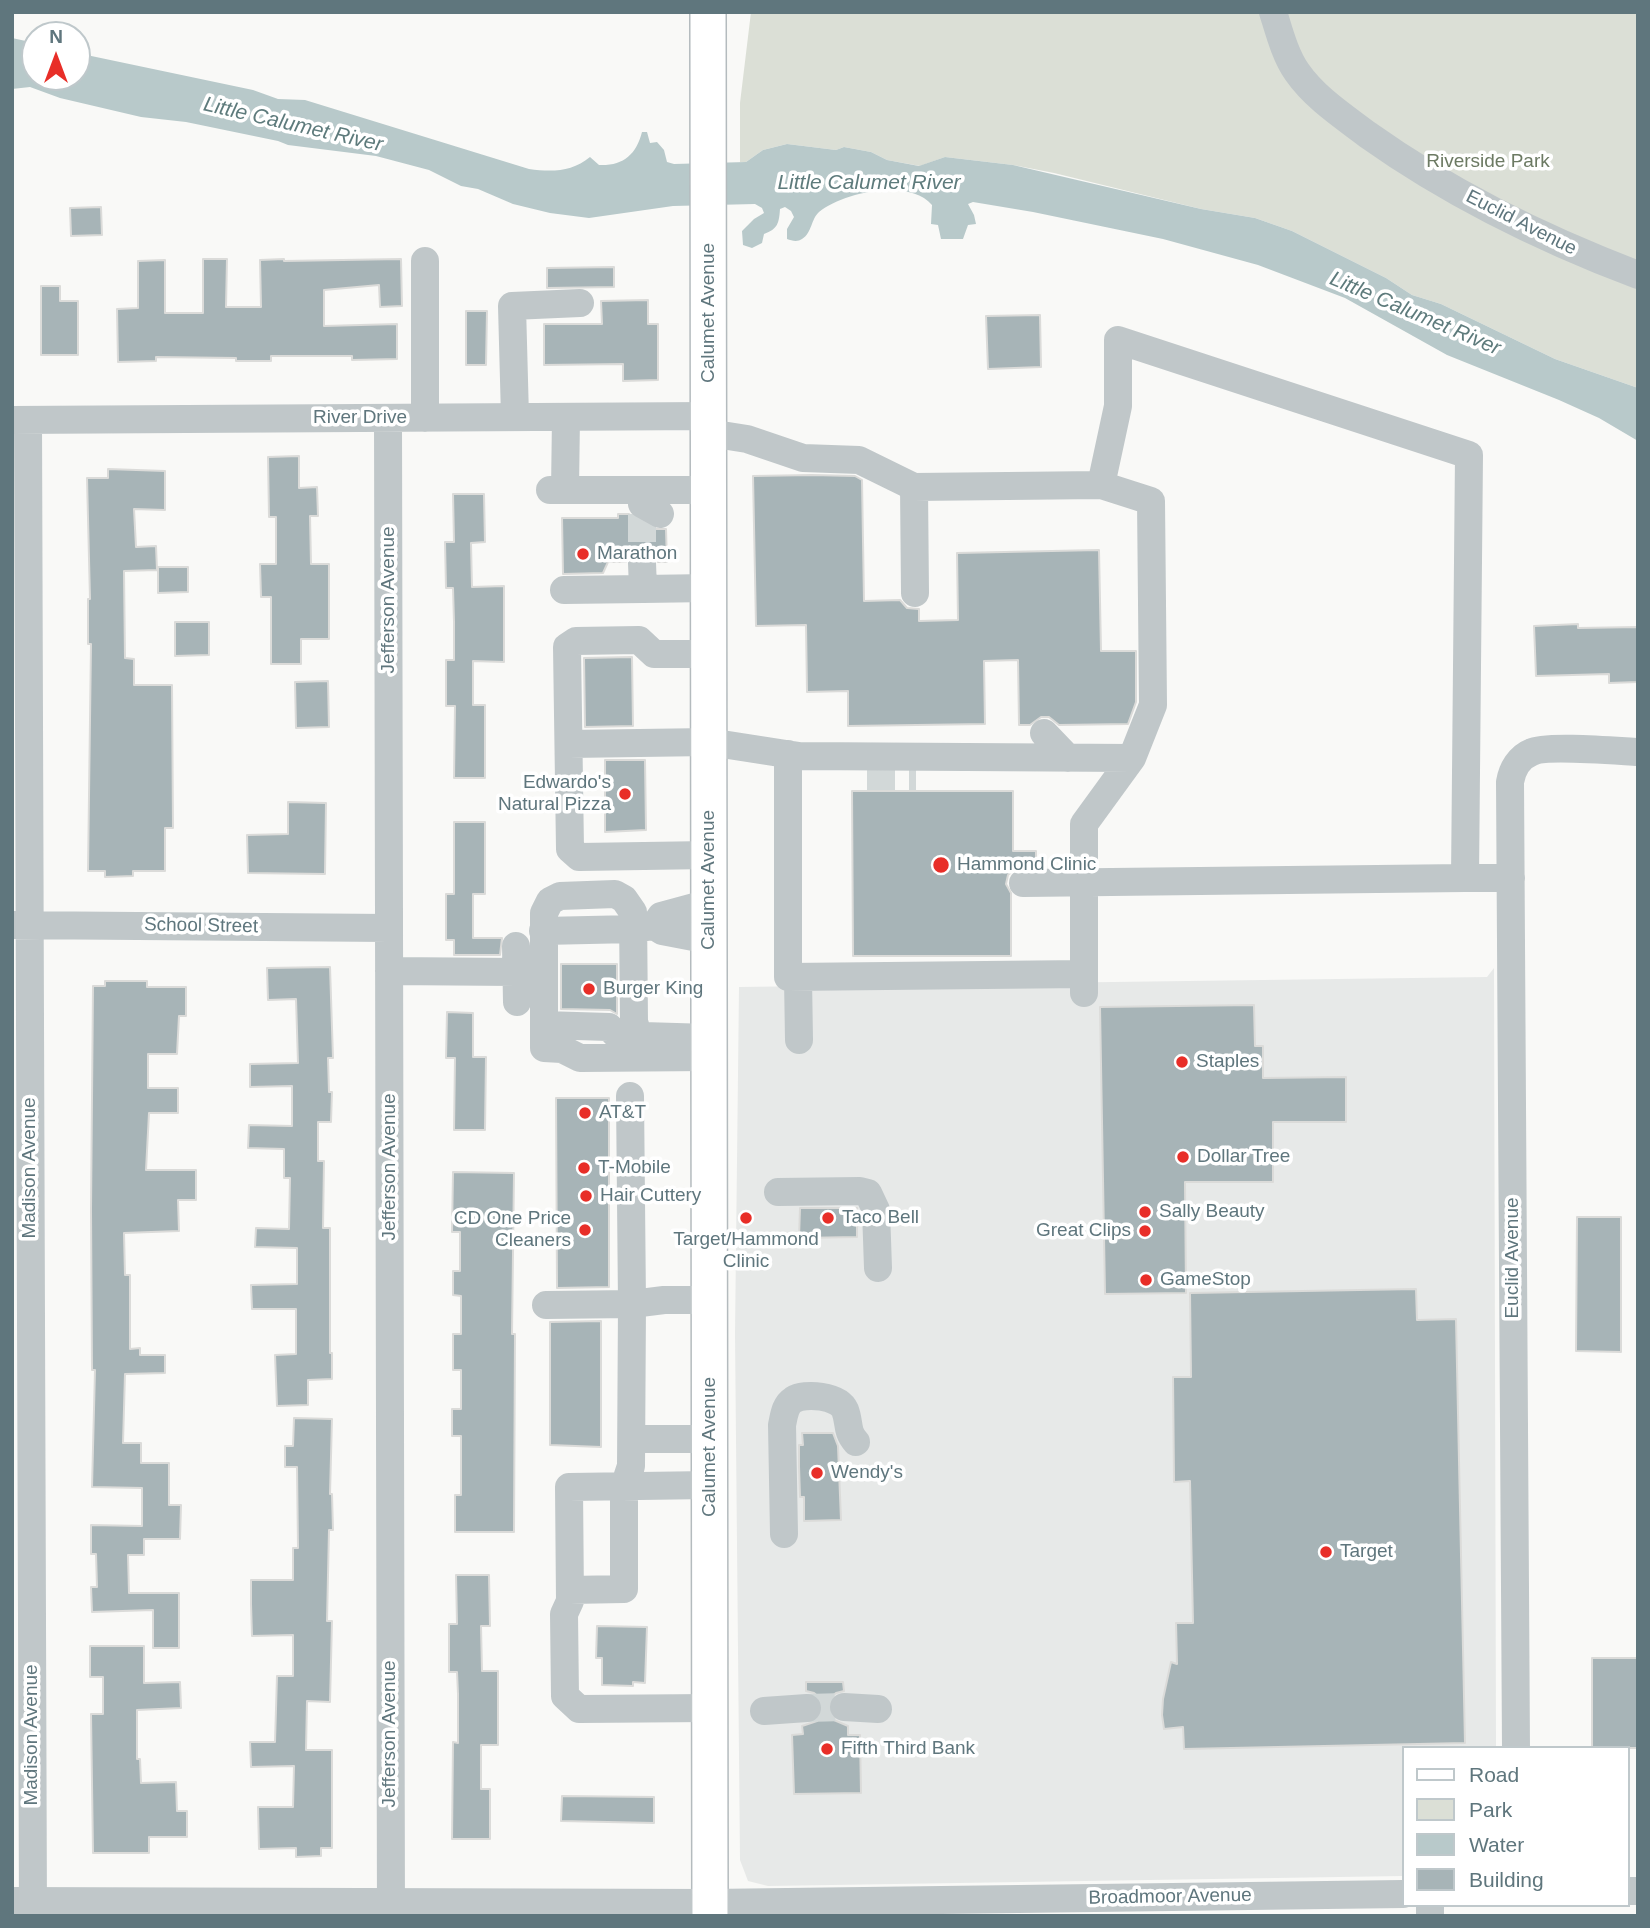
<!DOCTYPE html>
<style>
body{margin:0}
#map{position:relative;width:1650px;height:1928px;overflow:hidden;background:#f9f9f7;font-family:Arial,sans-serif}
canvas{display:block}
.frame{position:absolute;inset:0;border:14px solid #5f767d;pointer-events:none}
.legend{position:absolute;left:1402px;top:1746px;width:228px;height:161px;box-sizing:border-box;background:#fff;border:2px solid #bfc8cb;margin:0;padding:9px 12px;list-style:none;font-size:21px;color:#5f767d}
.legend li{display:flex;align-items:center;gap:14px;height:35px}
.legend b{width:35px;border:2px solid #bfc8cb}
.north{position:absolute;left:21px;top:21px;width:70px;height:70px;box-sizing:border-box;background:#fff;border:2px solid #bfc8cb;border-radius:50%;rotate:0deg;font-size:19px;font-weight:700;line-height:28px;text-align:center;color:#5f767d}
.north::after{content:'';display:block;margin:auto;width:24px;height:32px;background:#e82e28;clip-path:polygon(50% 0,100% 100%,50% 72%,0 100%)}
</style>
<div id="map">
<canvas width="1650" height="1928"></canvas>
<div class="frame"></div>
<ul class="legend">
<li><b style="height:9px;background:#fff"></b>Road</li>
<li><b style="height:19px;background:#dbdfd6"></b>Park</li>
<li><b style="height:19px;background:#b8c9ca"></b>Water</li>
<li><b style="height:19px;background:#a7b4b7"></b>Building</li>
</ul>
<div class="north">N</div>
</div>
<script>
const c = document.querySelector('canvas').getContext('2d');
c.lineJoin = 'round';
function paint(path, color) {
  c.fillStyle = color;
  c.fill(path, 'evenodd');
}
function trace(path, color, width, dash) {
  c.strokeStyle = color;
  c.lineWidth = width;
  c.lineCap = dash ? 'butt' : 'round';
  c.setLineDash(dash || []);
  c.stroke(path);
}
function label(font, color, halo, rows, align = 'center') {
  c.font = font + ' Arial,sans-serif';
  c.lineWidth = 7;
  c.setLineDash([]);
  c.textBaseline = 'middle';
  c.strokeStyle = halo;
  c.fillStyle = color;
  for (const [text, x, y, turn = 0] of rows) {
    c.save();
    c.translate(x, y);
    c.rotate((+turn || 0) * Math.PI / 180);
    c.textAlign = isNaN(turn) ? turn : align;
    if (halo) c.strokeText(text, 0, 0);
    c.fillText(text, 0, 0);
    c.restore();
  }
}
const built = new Path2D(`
 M 1494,968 L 1496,1748 L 1403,1748 L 1403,1876 L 768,1886 L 748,1881 L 740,1860 L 735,1334 L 739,987 L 1487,977 Z`);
const green = new Path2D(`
 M 751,12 L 1638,12 L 1638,388 L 1555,359 L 1441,304 L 1412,295 L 1386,278 L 1292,231 L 1255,218 L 1201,209 L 1054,173 L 1013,165 L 945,157 L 920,166 L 887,160 L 871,152 L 844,147 L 836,150 L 787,144 L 763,150 L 746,162 L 740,162 L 740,103 Z`);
const water = new Path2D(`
 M 12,38 L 35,43 L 35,77 L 77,77 L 77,53 L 253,90 L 278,99 L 305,100 L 529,169 C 552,172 572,172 590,157 L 599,165 C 623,166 636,155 642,132 L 647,132 L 650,143 L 657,142 L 664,150 L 667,162 L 674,164 L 746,162 L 763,150 L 787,144 L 836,150 L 844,147 L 871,152 L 887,160 L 919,166 L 945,157 L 1013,165 L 1201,209 L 1255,218 L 1292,231 L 1386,278 L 1412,295 L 1441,304 L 1555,359 L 1638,388 L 1638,441 L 1599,418 L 1559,400 L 1447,355 L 1345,298 L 1258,265 L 1163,239 L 1033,212 L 973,202 L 968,204 L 974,215 L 976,224 L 968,225 L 963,239 L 941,239 L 938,225 L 931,224 L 932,205 C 909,178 844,192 819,212 C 811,219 812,233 802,239 C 798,242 792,241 787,239 L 787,229 L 794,217 L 791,211 L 785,207 L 780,209 C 779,223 778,229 764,234 L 762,243 L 752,248 L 743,245 L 742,231 L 754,219 L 764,213 L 762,208 L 755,204 L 673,206 L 589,218 L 550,213 L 513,204 L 478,189 L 461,186 L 429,170 L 376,156 L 288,145 L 278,141 L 186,122 L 141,117 L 60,98 L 30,87 L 12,89 Z`);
const building = new Path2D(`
 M 101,207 L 102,235 L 71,236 L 70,208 Z
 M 203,259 L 227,259 L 226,307 L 261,307 L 260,260 L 284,259 L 284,261 L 401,259 L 402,306 L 380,307 L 379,285 L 324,290 L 324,326 L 397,324 L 397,359 L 352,360 L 352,356 L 271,356 L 271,361 L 236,361 L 236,358 L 156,357 L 156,361 L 118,362 L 117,309 L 138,308 L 138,261 L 165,260 L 165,313 L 203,313 Z
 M 614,267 L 614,287 L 547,288 L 547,268 Z
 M 41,286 L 60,286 L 60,301 L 78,301 L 78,355 L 41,355 Z
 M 648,300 L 648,324 L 658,324 L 658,380 L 623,381 L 623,364 L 544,365 L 544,324 L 602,324 L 601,301 Z
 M 466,311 L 487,311 L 486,365 L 466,365 Z
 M 1040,315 L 1041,367 L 988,369 L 986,316 Z
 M 299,456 L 299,488 L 317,487 L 318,516 L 310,516 L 311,564 L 329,564 L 329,639 L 301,639 L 301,664 L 271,664 L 271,597 L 261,597 L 260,564 L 276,564 L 276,517 L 269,517 L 268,457 Z
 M 108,469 L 165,471 L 165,510 L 134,509 L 136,547 L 156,546 L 157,570 L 124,571 L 125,658 L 134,659 L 134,685 L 172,685 L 173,828 L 165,828 L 165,871 L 133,871 L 133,876 L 105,877 L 105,871 L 88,871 L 91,644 L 88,644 L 88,599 L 90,599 L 87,478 L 108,478 Z
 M 812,475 L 855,476 L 862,480 L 864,601 L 900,600 L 907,608 L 919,609 L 919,621 L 958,620 L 957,553 L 1099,550 L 1101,651 L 1136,651 L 1136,702 L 1128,724 L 1059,725 L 1049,717 L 1041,717 L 1030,725 L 1019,725 L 1018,660 L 984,661 L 985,724 L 848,726 L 848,691 L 807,692 L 806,625 L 756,626 L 753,476 Z
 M 453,494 L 484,494 L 485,542 L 471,543 L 472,587 L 504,586 L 504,662 L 473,661 L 473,705 L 485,705 L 485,778 L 454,778 L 455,706 L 446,706 L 446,660 L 454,660 L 454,622 L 453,588 L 446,588 L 445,542 L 454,542 Z
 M 618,514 L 629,514 L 653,529 L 666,529 L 667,562 L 658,562 L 656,554 L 650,549 L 641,547 L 633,549 L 626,562 L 608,562 L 603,573 L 563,574 L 562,518 L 618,518 Z
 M 158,567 L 188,567 L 188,592 L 158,593 Z
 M 175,622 L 209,622 L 209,655 L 175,656 Z
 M 1578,624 L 1578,628 L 1638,627 L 1638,682 L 1609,683 L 1609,674 L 1536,676 L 1534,626 Z
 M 632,657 L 633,726 L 585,727 L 584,658 Z
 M 328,681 L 329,727 L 296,728 L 295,682 Z
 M 605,760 L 645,760 L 646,830 L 605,832 Z
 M 852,791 L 1013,791 L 1013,851 L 1036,851 L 1036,866 L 1015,868 L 1008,875 L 1006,884 L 1011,893 L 1011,956 L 853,956 Z
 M 288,802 L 326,803 L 325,874 L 248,873 L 247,835 L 288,834 Z
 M 454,822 L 485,822 L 485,894 L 473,894 L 473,938 L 502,938 L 500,955 L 454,955 L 454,940 L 446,940 L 446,894 L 454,894 Z
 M 561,964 L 617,964 L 617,1014 L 610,1010 L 561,1009 Z
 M 330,967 L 333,1058 L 328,1058 L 329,1092 L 332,1092 L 331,1122 L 318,1122 L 318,1161 L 324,1161 L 323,1228 L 330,1228 L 330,1353 L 332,1353 L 332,1379 L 308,1380 L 308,1405 L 277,1406 L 275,1355 L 296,1354 L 296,1309 L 252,1309 L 251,1285 L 297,1284 L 297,1248 L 255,1247 L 256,1228 L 289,1229 L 290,1178 L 284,1178 L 284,1149 L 248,1148 L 249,1125 L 292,1126 L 292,1086 L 250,1087 L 250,1064 L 298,1063 L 296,999 L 268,1000 L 267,968 Z
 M 105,981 L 147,981 L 147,987 L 186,987 L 186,1016 L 179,1016 L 177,1054 L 148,1054 L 148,1088 L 178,1088 L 178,1113 L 149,1113 L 146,1170 L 196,1170 L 196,1200 L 178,1200 L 179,1231 L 124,1233 L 125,1275 L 130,1275 L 130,1349 L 140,1348 L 140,1355 L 165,1355 L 165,1373 L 125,1374 L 123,1443 L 141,1443 L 141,1463 L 169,1463 L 169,1505 L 181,1505 L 180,1539 L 144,1539 L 144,1555 L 128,1555 L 129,1593 L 179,1593 L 179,1648 L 153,1648 L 153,1610 L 92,1612 L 91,1587 L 97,1587 L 96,1554 L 91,1554 L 91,1525 L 142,1526 L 142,1488 L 92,1487 L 95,1370 L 92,1370 L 91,1210 L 93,986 L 105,986 Z
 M 1254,1005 L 1255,1046 L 1263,1046 L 1263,1078 L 1346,1077 L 1346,1122 L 1273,1122 L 1273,1182 L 1185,1182 L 1186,1293 L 1105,1294 L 1100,1007 Z
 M 447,1012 L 473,1013 L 473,1057 L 486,1057 L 485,1130 L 454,1130 L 455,1058 L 446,1058 Z
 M 556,1098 L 609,1098 L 609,1287 L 557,1288 Z
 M 453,1172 L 514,1173 L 512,1334 L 515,1334 L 514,1532 L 455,1532 L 455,1495 L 461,1495 L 461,1436 L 452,1436 L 452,1409 L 461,1409 L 461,1370 L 453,1370 L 453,1334 L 461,1334 L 461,1296 L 453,1295 L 453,1271 L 460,1271 L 460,1232 L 452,1232 Z
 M 800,1208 L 857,1208 L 857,1237 L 799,1238 Z
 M 1577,1217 L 1621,1217 L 1621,1352 L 1576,1351 Z
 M 1416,1289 L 1417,1320 L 1456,1319 L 1465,1743 L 1184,1749 L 1183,1727 L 1164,1729 L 1162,1715 L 1163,1699 L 1171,1662 L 1177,1664 L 1176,1623 L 1193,1623 L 1190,1481 L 1174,1482 L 1173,1377 L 1191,1377 L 1190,1293 Z
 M 601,1321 L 601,1447 L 550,1445 L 550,1322 Z
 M 294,1418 L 332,1419 L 330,1494 L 332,1494 L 333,1530 L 329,1530 L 327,1621 L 332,1621 L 330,1702 L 307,1701 L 306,1750 L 332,1750 L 332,1848 L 321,1848 L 321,1856 L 296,1857 L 296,1848 L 259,1849 L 258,1807 L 293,1807 L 294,1766 L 251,1767 L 250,1742 L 275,1742 L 277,1676 L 293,1676 L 293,1635 L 252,1636 L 251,1604 L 251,1580 L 293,1580 L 293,1548 L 298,1548 L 297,1467 L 285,1467 L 285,1446 L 293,1446 Z
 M 802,1433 L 833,1433 L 838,1446 L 841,1520 L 804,1521 L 804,1497 L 800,1497 L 799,1466 L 799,1445 L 803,1445 Z
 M 456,1575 L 489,1575 L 490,1626 L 481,1626 L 482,1671 L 498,1671 L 498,1745 L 481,1745 L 481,1789 L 490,1789 L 490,1839 L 452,1839 L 453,1742 L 458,1743 L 458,1694 L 457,1672 L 449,1672 L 449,1624 L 457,1624 Z
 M 597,1626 L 647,1627 L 645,1683 L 633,1682 L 633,1686 L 602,1685 L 602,1658 L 596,1658 Z
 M 90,1646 L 144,1646 L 144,1683 L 180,1682 L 181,1708 L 137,1710 L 137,1759 L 140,1759 L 141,1783 L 176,1782 L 177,1811 L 187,1811 L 187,1837 L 149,1837 L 149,1853 L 93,1853 L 91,1714 L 103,1714 L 103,1677 L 90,1677 Z
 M 1592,1658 L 1638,1658 L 1638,1748 L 1592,1748 Z
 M 806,1682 L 843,1682 L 844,1691 L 836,1693 L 831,1697 L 827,1707 L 830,1715 L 834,1720 L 848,1726 L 848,1735 L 860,1735 L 861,1793 L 794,1794 L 792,1735 L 803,1734 L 802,1726 L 817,1721 L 822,1715 L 824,1708 L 820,1698 L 814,1693 L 806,1691 Z
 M 562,1796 L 654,1797 L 654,1823 L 561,1821 Z`);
const minorTunnel = new Path2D(`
 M 642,514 L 642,563
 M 867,776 L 916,776
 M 807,1708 L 844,1707`);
const minor = new Path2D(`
 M 1273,12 C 1279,31 1285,55 1297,72 C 1315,98 1343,116 1368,135 C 1451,194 1543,239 1638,275
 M 515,417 L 512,306 L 580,303
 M 388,418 L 391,1916
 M 425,418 L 425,261
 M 12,420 L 709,416
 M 28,420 L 33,1916
 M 709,433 L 747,439 L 803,458 L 859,460 L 914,487 L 1101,485 L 1118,406 L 1118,340 L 1469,455 L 1465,878 L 1511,878
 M 914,487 L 915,593
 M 550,490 L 709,490
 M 565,490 L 566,417
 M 642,504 L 660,514
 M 642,563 L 643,589 L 709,588
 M 564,590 L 643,589
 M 709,654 L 654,654 L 639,640 L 576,641 L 567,647 L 570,849 L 579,857 L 709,855
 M 1044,733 L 1068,758
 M 569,744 L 709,742 L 799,756 L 1132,758
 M 788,754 L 788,977 L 1084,974
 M 1023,883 L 1465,878
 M 12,925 L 389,928
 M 654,926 L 661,916 L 709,903
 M 543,931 L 634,929 L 654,926 L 662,931 L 709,940
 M 516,946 L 517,1002
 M 389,971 L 517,972
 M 798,978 L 799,1040
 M 1084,993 L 1084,824 L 1132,758 L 1153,705 L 1151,501 L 1101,485
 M 544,1025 L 609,1027 L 625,1044 L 625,1057
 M 709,1038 L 643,1036 L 637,1031 L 634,1022 L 633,912 L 624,899 L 615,894 L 560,896 L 550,901 L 544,913 L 544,1048 L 562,1049 L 580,1058 L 709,1057
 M 630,1096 L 632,1304 L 664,1300 L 709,1300
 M 778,1192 L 860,1191 L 868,1193 L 876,1210 L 878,1268
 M 546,1305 L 632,1304 L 631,1466 L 624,1487 L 624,1589 L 570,1590
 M 632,1439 L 710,1439
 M 710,1485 L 569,1487 L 570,1601 L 564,1614 L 565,1696 L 579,1709 L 710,1708
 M 784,1534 L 782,1425 C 784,1416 785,1405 793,1400 C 805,1392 839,1396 845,1410 C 850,1423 846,1431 856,1442
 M 844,1707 L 878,1709
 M 764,1711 L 807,1708
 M 1516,1748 L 1510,782 C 1512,770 1519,757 1532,752 C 1546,745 1618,751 1638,752
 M 1627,1891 L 1638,1891
 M 12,1901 L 710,1903 L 1403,1894
 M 1430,1916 L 1430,1905`);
const major = new Path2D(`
 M 708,12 L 710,1916`);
const markers = [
 [583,554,7,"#e82e28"],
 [625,794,7,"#e82e28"],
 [941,865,9,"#e82e28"],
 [589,989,7,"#e82e28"],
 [1182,1062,7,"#e82e28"],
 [585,1113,7,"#e82e28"],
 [1183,1157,7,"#e82e28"],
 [584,1168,7,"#e82e28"],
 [586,1196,7,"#e82e28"],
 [1145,1212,7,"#e82e28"],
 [746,1218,7,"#e82e28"],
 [828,1218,7,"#e82e28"],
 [585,1230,7,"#e82e28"],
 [1145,1231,7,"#e82e28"],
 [1146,1280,7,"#e82e28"],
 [817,1473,7,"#e82e28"],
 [1326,1552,7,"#e82e28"],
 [827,1749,7,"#e82e28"]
];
const parkNames = [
 ["Riverside Park",1488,162]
];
const streetNames = [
 ["Euclid Avenue",1521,223,27],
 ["Calumet Avenue",709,313,-90],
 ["River Drive",360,418],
 ["Jefferson Avenue",389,600,-90],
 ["Calumet Avenue",709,880,-90],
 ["School Street",201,926,1],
 ["Jefferson Avenue",390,1167,-90],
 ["Madison Avenue",30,1168,-90],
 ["Euclid Avenue",1513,1258,-90],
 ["Calumet Avenue",710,1447,-90],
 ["Jefferson Avenue",390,1734,-90],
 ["Madison Avenue",32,1735,-90],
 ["Broadmoor Avenue",1170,1897,-1]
];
const poiNames = [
 ["Marathon",597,554],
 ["Edwardo's",611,783,"right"],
 ["Natural Pizza",611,805,"right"],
 ["Hammond Clinic",957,865],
 ["Burger King",603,989],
 ["Staples",1196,1062],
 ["AT&T",599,1113],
 ["Dollar Tree",1197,1157],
 ["T-Mobile",598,1168],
 ["Hair Cuttery",600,1196],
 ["Sally Beauty",1159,1212],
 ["Taco Bell",842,1218],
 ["CD One Price",571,1219,"right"],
 ["Cleaners",571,1241,"right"],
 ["Great Clips",1131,1231,"right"],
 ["Target/Hammond",746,1240,"center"],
 ["Clinic",746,1262,"center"],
 ["GameStop",1160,1280],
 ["Wendy's",831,1473],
 ["Target",1340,1552],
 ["Fifth Third Bank",841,1749]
];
const waterNames = [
 ["Little Calumet River",293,125,13],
 ["Little Calumet River",869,183],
 ["Little Calumet River",1415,314,23]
];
paint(built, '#e7e9e8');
paint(green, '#dbdfd6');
paint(water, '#b8c9ca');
paint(building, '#a7b4b7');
trace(building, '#dbdbd9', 2);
trace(minorTunnel, '#d2d8d8', 28, [28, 14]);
trace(major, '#b4bbbe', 38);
trace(minor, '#c0c7c9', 28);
trace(major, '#fff', 35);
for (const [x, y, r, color] of markers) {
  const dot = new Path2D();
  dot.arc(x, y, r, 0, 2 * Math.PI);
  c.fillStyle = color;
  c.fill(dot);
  trace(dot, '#fff', 2.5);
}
label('19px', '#6c7a63', '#fff', parkNames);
label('19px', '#5f767d', '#fff', streetNames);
label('19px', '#5f767d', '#fff', poiNames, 'left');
label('italic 21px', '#5e7b7c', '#fff', waterNames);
</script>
